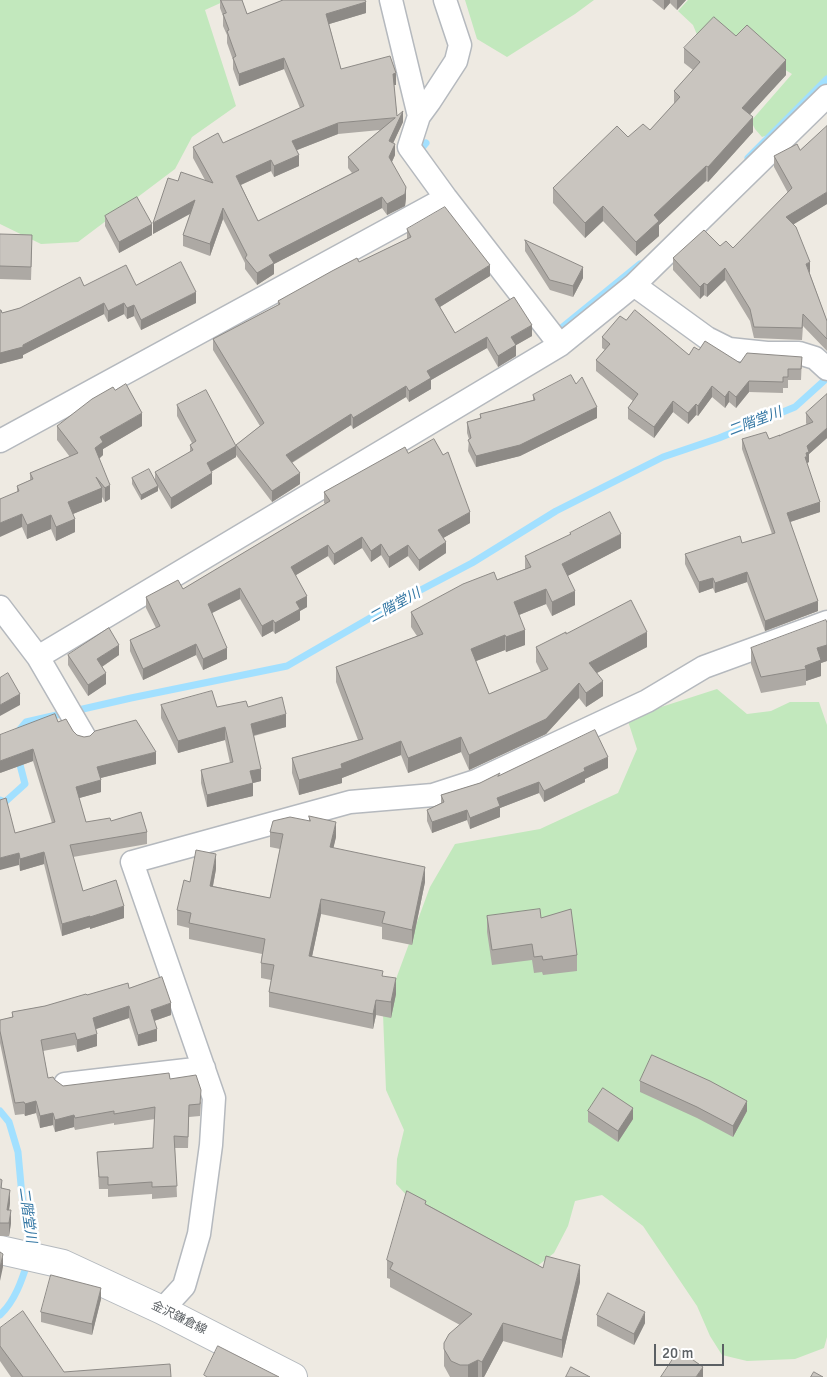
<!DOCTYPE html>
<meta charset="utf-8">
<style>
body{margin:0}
#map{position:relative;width:827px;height:1377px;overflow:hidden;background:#eeeae2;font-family:Signika,sans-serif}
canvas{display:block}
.scale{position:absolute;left:654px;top:1344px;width:70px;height:22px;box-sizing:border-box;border:2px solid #5b6064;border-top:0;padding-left:6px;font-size:15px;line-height:18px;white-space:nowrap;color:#5b6064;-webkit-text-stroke:4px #fff;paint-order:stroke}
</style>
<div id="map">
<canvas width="827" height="1377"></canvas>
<div class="scale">20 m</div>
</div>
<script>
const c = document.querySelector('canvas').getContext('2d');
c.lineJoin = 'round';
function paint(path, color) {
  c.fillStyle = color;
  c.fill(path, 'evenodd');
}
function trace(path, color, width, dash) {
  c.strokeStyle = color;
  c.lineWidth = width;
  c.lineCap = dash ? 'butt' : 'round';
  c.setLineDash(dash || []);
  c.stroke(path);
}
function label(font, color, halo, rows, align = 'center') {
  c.font = font + ' Signika,"Noto Sans JP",sans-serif';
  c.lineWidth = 5;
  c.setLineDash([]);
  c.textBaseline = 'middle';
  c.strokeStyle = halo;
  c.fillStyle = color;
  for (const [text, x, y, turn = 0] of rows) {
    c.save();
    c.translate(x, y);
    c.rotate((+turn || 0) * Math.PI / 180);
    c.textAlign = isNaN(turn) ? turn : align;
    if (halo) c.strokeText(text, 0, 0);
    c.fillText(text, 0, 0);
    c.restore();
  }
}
const green = new Path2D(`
 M 0,0 L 227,0 L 205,10 L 236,106 L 192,137 L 175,169 L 78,242 L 41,244 L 0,224 Z
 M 465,0 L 594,0 L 575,14 L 507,57 L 477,39 Z
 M 688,0 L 827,0 L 827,87 L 786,129 L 762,137 L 755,129 L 751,121 L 792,74 L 779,66 L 700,42 L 693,25 L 678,11 Z
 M 717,689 L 747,714 L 771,711 L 790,702 L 819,702 L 827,725 L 827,1337 L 824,1348 L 795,1359 L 747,1361 L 722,1355 L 710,1336 L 697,1306 L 643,1226 L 602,1195 L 575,1201 L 568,1226 L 554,1253 L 531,1271 L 413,1202 L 396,1184 L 397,1159 L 404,1130 L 386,1090 L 383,1014 L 430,887 L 455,844 L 540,829 L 618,793 L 637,749 L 627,718 Z`);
const stream = new Path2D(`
 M 425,154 L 421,149 L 426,143
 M 748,158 L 827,79
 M 556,326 L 559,330 L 640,264
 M 16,734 L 26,722 L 131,698 L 287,666 L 396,603 L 472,563 L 556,511 L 663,457 L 719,438 L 795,407 L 827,378
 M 0,800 L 5,802 L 25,784 L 18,757
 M 0,1111 L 9,1122 L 18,1152 L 22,1196 L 31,1250
 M 0,1315 C 15,1301 22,1280 28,1261`);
const street = new Path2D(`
 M 391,0 L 419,116
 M 445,0 L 460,45 L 456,61 L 430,101 L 419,116 L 409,147 L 446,198 L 560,345 L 634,285 L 827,96
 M 634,285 L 707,338 L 729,349 L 767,353 L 799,353 L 815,358 L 827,369
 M 0,441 L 446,198
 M 0,607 L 38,657 L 84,736
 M 38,657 L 560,345
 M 65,1084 L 204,1068
 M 162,1310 L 184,1286 L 199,1234 L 211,1145 L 214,1098 L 132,862 L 350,802 L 433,795 L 476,781 L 647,701 L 704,667 L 827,622`);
const secondary = new Path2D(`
 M 0,1250 L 63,1264 L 162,1310 L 293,1377`);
const wall = new Path2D(`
 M 220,0 L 242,0 L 247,14 L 281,1 L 281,0 L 365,0 L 366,13 L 329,24 L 341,69 L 396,85 L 394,85 L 397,116 L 403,122 L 393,143 L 395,155 L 392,162 L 406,198 L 405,206 L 387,215 L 382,208 L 274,264 L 274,274 L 257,285 L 245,269 L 245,263 L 223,219 L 210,256 L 183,246 L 183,235 L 190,214 L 153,234 L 178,181 L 205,180 L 193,158 L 193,147 L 223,143 L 300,108 L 284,69 L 239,86 L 233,69 L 233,60 L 227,43 L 227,35 L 223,26 L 223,16 L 220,8 ZM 380,130 L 348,157 L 348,168 L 352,173 L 258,221 L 241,185 L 271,171 L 274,177 L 299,166 L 297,150 L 338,134 Z
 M 652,0 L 686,0 L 677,10 L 670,3 L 664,10 Z
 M 736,36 L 786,75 L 750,114 L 753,132 L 708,182 L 706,181 L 659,225 L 659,236 L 636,256 L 603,221 L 585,238 L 553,203 L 553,188 L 628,137 L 650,130 L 674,104 L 674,91 L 693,70 L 684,63 L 684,48 Z
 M 774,156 L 827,204 L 793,224 L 810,274 L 827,321 L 827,351 L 803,326 L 802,340 L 754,338 L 750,321 L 725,280 L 707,297 L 704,295 L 700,299 L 673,270 L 673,258 L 720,246 L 733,248 L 788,193 L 774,167 Z
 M 105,216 L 152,235 L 119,253 L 105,226 Z
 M 407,229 L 490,276 L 440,307 L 455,333 L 532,336 L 516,345 L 516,356 L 498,367 L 487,348 L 431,380 L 431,389 L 409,402 L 406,397 L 353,429 L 351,425 L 292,463 L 300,484 L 272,502 L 236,455 L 236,457 L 211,472 L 212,484 L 171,509 L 158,487 L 158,491 L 141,500 L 132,484 L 132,478 L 155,481 L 155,472 L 190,452 L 190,445 L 192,443 L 177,416 L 177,405 L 236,446 L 236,445 L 260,426 L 213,350 L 213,339 L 278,305 L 278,301 L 407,239 Z
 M 0,234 L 32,248 L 31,280 L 0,279 Z
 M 525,240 L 583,278 L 573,297 L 550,290 L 525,251 Z
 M 136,285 L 196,303 L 141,330 L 134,316 L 127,319 L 124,314 L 108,322 L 104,314 L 23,355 L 23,358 L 0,364 L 0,310 L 2,313 L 20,308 L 84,286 Z
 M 626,320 L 689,355 L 699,350 L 740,363 L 802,357 L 801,380 L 788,380 L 788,388 L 783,388 L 783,393 L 749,392 L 736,408 L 729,402 L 725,408 L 712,397 L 698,416 L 696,415 L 688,424 L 673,412 L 654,438 L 628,419 L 628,408 L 633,401 L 596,371 L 596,360 L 605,350 L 602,348 L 602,337 Z
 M 576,384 L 597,418 L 520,456 L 476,467 L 468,451 L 469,439 L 467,433 L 467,422 L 480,419 L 480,414 L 533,400 L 533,395 Z
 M 827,394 L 827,438 L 809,454 L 809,462 L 807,463 L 820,512 L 790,522 L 818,611 L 765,631 L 747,582 L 715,593 L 713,588 L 699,593 L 685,564 L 685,554 L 742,543 L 772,534 L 742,449 L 742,439 L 769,439 L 779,436 L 807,425 L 806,423 L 806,413 Z
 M 57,426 L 142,426 L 103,449 L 103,455 L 99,459 L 110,499 L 105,502 L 102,497 L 102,502 L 73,514 L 75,532 L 56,541 L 51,529 L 27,539 L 22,527 L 17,492 L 17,486 L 30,480 L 30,473 L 70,457 L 57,440 Z
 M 408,453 L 470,523 L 443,538 L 446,553 L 419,571 L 408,556 L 389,568 L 381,555 L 371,562 L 362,548 L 334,565 L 328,556 L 296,575 L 307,607 L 300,611 L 300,620 L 275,634 L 273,631 L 262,637 L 240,599 L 212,613 L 227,659 L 203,670 L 196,655 L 143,680 L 130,651 L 130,640 L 156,628 L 146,608 L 146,597 L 183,589 L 325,504 L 324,503 L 324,492 Z
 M 570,533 L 621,548 L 567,576 L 575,605 L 552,616 L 546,604 L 519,615 L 525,645 L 506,652 L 505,650 L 476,661 L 489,694 L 541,672 L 536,662 L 536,647 L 566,634 L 647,647 L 597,673 L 603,696 L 586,707 L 579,698 L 546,734 L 469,770 L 461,752 L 408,773 L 401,755 L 342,778 L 342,783 L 299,795 L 292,773 L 292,758 L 358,740 L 336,682 L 336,667 L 417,636 L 411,627 L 411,612 L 525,569 L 525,556 L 570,535 Z
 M 827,623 L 827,661 L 821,663 L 821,676 L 806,681 L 806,685 L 761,693 L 751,664 L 751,648 Z
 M 68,655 L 119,655 L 102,667 L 106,684 L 88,696 L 68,665 Z
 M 161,705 L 217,707 L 248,707 L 286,727 L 254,736 L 261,781 L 253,783 L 253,796 L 207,807 L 201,783 L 201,770 L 230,763 L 225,740 L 178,753 L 161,718 Z
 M 58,722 L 73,731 L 77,735 L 156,764 L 100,778 L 101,792 L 79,798 L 86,822 L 111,821 L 147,832 L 147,844 L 73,857 L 83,891 L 124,918 L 90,929 L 90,927 L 62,936 L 44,864 L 20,871 L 19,865 L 15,833 L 52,823 L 33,761 L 0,773 Z
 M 608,768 L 585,779 L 585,782 L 544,802 L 539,793 L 500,808 L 500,817 L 470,829 L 467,820 L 432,833 L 427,821 L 427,810 L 441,803 L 441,795 L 480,783 L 500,775 Z
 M 309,816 L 336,837 L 333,848 L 425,882 L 412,945 L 382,939 L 382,927 L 321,914 L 312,956 L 383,976 L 396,994 L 391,1018 L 376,1015 L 373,1029 L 269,1007 L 269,992 L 271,980 L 261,978 L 261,963 L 262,954 L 189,939 L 189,928 L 177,925 L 177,910 L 190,882 L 216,869 L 213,886 L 270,898 L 280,849 L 270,847 L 270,832 L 309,821 Z
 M 487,916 L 541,918 L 577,955 L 577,971 L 543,975 L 542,972 L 534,973 L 532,960 L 492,965 L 487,932 Z
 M 129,988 L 171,1015 L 154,1021 L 157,1041 L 138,1046 L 129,1018 L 96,1029 L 97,1046 L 77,1052 L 75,1045 L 43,1051 L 48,1078 L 55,1080 L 63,1086 L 170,1079 L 201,1102 L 200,1116 L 189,1117 L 188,1148 L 175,1148 L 177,1197 L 152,1199 L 152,1194 L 108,1197 L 108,1189 L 99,1189 L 97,1152 L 153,1148 L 155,1119 L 114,1125 L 114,1123 L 75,1130 L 74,1127 L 55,1132 L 53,1125 L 40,1128 L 36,1113 L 25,1116 L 24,1114 L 15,1115 L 0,1043 L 0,1020 L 12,1017 L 12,1012 L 45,1006 L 87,995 Z
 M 640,1081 L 747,1111 L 733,1137 L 697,1118 L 640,1092 Z
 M 588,1111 L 633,1119 L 618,1142 L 588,1122 Z
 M 0,1179 L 2,1189 L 10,1203 L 9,1210 L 11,1223 L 9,1236 L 0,1236 Z
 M 426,1204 L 543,1268 L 580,1282 L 562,1358 L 503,1341 L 484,1377 L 450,1377 L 444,1366 L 444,1349 L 460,1325 L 390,1287 L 390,1279 L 387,1278 L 387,1260 Z
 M 101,1299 L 92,1335 L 41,1322 L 41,1312 Z
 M 597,1315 L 645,1323 L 634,1345 L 597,1326 Z
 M 0,1328 L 64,1372 L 171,1377 L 11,1377 L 0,1361 Z`);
const shadedWall = new Path2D(`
 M 664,0 L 670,0 L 670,3 L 664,10 Z
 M 677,0 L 686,0 L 677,10 Z
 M 366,2 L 366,13 L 326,25 L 326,14 Z
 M 284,58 L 284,69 L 239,86 L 239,74 Z
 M 786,60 L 786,75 L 742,123 L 742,108 Z
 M 396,73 L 396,85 L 393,85 L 393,74 Z
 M 403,111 L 403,122 L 389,152 L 389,141 Z
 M 753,117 L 753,132 L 708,182 L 708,167 Z
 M 338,123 L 338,134 L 292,152 L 292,141 Z
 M 395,144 L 395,155 L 389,168 L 389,157 Z
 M 299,155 L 299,166 L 274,177 L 274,166 Z
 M 271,160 L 271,171 L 236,187 L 236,176 Z
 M 706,166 L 706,181 L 659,225 L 659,236 L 636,256 L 636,242 L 654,215 Z
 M 406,187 L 406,198 L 405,206 L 387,215 L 387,204 Z
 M 827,192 L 827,204 L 786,229 L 786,217 Z
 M 382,197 L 382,208 L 274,264 L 274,274 L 257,285 L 257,273 L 269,255 Z
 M 195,200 L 195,211 L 153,234 L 153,223 Z
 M 603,206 L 603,221 L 585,238 L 585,223 Z
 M 223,208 L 223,219 L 210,256 L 210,244 Z
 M 152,224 L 152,235 L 119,253 L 119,242 Z
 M 810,262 L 810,274 L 806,264 Z
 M 490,265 L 490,276 L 435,310 L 435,299 Z
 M 583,267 L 583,278 L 573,297 L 573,286 Z
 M 725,268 L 725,280 L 707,297 L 707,285 Z
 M 704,283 L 704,295 L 700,299 L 700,287 Z
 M 196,292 L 196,303 L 141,330 L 141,320 Z
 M 104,303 L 104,314 L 23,355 L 23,358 L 0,364 L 0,353 L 23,345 Z
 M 124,303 L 124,314 L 108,322 L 108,311 Z
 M 134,305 L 134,316 L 127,319 L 127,308 Z
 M 532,325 L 532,336 L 511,348 L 511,337 Z
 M 487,337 L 487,348 L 431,380 L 431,389 L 409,402 L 409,391 L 427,371 Z
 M 516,345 L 516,356 L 498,367 L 498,356 Z
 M 749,381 L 749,392 L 736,408 L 736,397 Z
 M 406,386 L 406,397 L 353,429 L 353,418 Z
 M 712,386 L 712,397 L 698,416 L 698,406 Z
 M 729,391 L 729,402 L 725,408 L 725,397 Z
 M 673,401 L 673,412 L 654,438 L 654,427 Z
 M 696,404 L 696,415 L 688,424 L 688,413 Z
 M 597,407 L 597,418 L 520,456 L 476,467 L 476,456 Z
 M 142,413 L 142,426 L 103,449 L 103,455 L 95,462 L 95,448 L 100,437 Z
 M 351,414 L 351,425 L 286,466 L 286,455 Z
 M 827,428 L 827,438 L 809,454 L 809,462 L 807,463 L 805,457 L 807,446 Z
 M 236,446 L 236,457 L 207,474 L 207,463 Z
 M 212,473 L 212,484 L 171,509 L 171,498 Z
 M 300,473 L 300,484 L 272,502 L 272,491 Z
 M 110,485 L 110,499 L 105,502 L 105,488 Z
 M 158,486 L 158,491 L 141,500 L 141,495 Z
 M 102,488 L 102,502 L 68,516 L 68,502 Z
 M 820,502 L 820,512 L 787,523 L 787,513 Z
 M 470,512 L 470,523 L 438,541 L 438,530 Z
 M 22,514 L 22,527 L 0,537 L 0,523 Z
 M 51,515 L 51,529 L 27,539 L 27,525 Z
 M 75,519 L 75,532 L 56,541 L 56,527 Z
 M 621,534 L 621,548 L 562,579 L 562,564 Z
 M 362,537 L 362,548 L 334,565 L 334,554 Z
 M 446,542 L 446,553 L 419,571 L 419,560 Z
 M 381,544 L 381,555 L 371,562 L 371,551 Z
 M 328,545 L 328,556 L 291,578 L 291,567 Z
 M 408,545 L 408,556 L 389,568 L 389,557 Z
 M 747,572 L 747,582 L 715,593 L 715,583 Z
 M 713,578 L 713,588 L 699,593 L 699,582 Z
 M 240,588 L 240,599 L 208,615 L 208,604 Z
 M 546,589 L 546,604 L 514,617 L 514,602 Z
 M 575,591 L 575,605 L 552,616 L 552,602 Z
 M 307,596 L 307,607 L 300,611 L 300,620 L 275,634 L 275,623 L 296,602 Z
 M 818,601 L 818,611 L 765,631 L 765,621 Z
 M 273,620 L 273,631 L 262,637 L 262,626 Z
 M 525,630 L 525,645 L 506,652 L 506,637 Z
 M 647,632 L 647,647 L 589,677 L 589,663 Z
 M 505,635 L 505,650 L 471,663 L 471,649 Z
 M 196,644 L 196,655 L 143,680 L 143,669 Z
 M 119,645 L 119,655 L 97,670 L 97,659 Z
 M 827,645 L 827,661 L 821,663 L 821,676 L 806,681 L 806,669 L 805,666 L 817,648 Z
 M 227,648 L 227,659 L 203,670 L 203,659 Z
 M 106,673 L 106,684 L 88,696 L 88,685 Z
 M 603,681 L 603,696 L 586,707 L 586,693 Z
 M 579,683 L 579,698 L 546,734 L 469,770 L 469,755 Z
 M 20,694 L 20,705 L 0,716 L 0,705 Z
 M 286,714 L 286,727 L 251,736 L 251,724 Z
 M 225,727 L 225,740 L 178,753 L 178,741 Z
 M 461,737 L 461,752 L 408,773 L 408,758 Z
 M 401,741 L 401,755 L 342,778 L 342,783 L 299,795 L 299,780 Z
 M 33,749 L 33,761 L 0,773 L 0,761 Z
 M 156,752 L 156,764 L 97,779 L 97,767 Z
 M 608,757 L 608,768 L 585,779 L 585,782 L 544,802 L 544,791 L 584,768 Z
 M 261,769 L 261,781 L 253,783 L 253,796 L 207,807 L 207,795 L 250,771 Z
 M 101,780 L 101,792 L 76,799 L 76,787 Z
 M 539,782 L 539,793 L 500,808 L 500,817 L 470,829 L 470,818 L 497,798 Z
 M 467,810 L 467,820 L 432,833 L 432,822 Z
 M 336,822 L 336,837 L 330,863 L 330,847 Z
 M 44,852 L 44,864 L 20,871 L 20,859 Z
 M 19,853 L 19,865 L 0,870 L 0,858 Z
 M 216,854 L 216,869 L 210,901 L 210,886 Z
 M 425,867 L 425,882 L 412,945 L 412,930 Z
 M 321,899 L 321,914 L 309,971 L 309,956 Z
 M 124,906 L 124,918 L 90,929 L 90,917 Z
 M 90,916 L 90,927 L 62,936 L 62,924 Z
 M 396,978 L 396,994 L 391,1018 L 391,1002 Z
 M 376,1000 L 376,1015 L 373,1029 L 373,1014 Z
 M 171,1003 L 171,1015 L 151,1022 L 151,1010 Z
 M 129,1006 L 129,1018 L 93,1030 L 93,1018 Z
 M 157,1029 L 157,1041 L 138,1046 L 138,1035 Z
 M 97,1034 L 97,1046 L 77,1052 L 77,1040 Z
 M 36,1101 L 36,1113 L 25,1116 L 25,1104 Z
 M 747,1101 L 747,1111 L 733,1137 L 733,1126 Z
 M 633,1108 L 633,1119 L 618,1142 L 618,1131 Z
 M 53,1113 L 53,1125 L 40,1128 L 40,1116 Z
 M 74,1115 L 74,1127 L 55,1132 L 55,1120 Z
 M 10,1190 L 10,1203 L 7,1223 L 7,1210 Z
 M 11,1210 L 11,1223 L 9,1236 L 9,1223 Z
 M 3,1254 L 3,1267 L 0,1281 L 0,1268 Z
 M 580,1265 L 580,1282 L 562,1358 L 562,1340 Z
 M 101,1288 L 101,1299 L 92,1335 L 92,1324 Z
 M 645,1312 L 645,1323 L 634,1345 L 634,1334 Z
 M 503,1323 L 503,1341 L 484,1377 L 482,1377 L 482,1362 Z
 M 478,1360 L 478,1377 L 468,1377 L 468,1365 Z
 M 703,1367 L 703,1377 L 696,1377 Z`);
const building = new Path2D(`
 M 221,0 L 242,0 L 247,14 L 283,0 L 365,0 L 366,2 L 326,14 L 341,69 L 390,56 L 396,73 L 393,74 L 397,116 L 403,111 L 389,141 L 395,144 L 389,157 L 406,187 L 405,194 L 387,204 L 382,197 L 269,255 L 274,263 L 257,273 L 245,258 L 247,255 L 223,208 L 210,244 L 183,235 L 195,200 L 153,223 L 168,178 L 178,181 L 181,172 L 213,183 L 193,147 L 218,133 L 223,143 L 304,106 L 284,58 L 239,74 L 233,58 L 236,56 L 227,31 L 229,30 L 223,14 L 226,13 ZM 395,118 L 348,157 L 359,170 L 258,221 L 236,176 L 271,160 L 274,166 L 299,155 L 292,141 L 338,123 Z
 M 714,17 L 736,36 L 747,25 L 786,60 L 742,108 L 753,117 L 708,167 L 706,166 L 654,215 L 659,221 L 636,242 L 603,206 L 585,223 L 553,188 L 617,126 L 628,137 L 643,124 L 650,130 L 680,97 L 674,91 L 700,62 L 684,48 Z
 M 827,126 L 827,192 L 786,217 L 796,227 L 810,262 L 806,264 L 827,321 L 827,339 L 803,314 L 802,328 L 754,327 L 750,309 L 725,268 L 707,285 L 704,283 L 700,287 L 673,258 L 704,230 L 720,246 L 726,241 L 733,248 L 792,188 L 774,156 L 797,144 L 800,150 Z
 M 137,197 L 152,224 L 119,242 L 105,216 Z
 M 445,207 L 490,265 L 435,299 L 455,333 L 514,297 L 532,325 L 511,337 L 516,345 L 498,356 L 487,337 L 427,371 L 431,378 L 409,391 L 406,386 L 353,418 L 351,414 L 286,455 L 300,473 L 272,491 L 236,445 L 264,423 L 213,339 L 280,304 L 278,301 L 332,271 L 357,258 L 359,262 L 411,237 L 407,229 Z
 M 0,234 L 32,235 L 31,267 L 0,266 Z
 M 525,240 L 583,267 L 573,286 L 550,280 Z
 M 181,262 L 196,292 L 141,320 L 134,305 L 127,308 L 124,303 L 108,311 L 104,303 L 23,345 L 23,347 L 0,353 L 0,310 L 1,310 L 2,313 L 20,308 L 80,277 L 84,286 L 126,265 L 136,285 Z
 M 635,310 L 689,355 L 694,347 L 699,350 L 705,341 L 740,363 L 747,353 L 802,357 L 801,369 L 788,369 L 788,377 L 783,377 L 783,382 L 749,381 L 736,397 L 729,391 L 725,397 L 712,386 L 698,406 L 696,404 L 688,413 L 673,401 L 654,427 L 628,408 L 638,394 L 596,360 L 610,344 L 602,337 L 620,316 L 626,320 Z
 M 571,375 L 576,384 L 582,377 L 597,407 L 520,445 L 476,456 L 468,440 L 471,438 L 467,422 L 481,418 L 480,414 L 535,400 L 533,395 Z
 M 126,384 L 142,413 L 100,437 L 103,442 L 95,448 L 110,485 L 105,488 L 96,477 L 102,488 L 68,502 L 75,519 L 56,527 L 51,515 L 27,525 L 22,514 L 0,523 L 0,499 L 19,491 L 17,486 L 33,479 L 30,473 L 78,453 L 57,426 L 92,399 L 113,387 L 115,390 Z
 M 206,390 L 236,446 L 207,463 L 212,473 L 171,498 L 155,472 L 193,450 L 190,445 L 196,441 L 177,405 Z
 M 827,394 L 827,428 L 807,446 L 809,452 L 806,453 L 807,457 L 805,457 L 820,502 L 787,513 L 818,601 L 765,621 L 747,572 L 715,583 L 713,578 L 699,582 L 685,554 L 740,536 L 742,543 L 775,533 L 742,439 L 766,432 L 769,439 L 780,435 L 779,436 L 783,434 L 813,422 L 806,413 Z
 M 434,439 L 443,455 L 448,452 L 470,512 L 438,530 L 446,542 L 419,560 L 408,545 L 389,557 L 381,544 L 371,551 L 362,537 L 334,554 L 328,545 L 291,567 L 307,596 L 296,602 L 300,609 L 275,623 L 273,620 L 262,626 L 240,588 L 208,604 L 227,648 L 203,659 L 196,644 L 143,669 L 130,640 L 160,626 L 146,597 L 178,580 L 183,589 L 330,501 L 324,492 L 405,447 L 408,453 Z
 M 149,469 L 158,486 L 141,495 L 132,478 Z
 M 610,512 L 621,534 L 562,564 L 575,591 L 552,602 L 546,589 L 514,602 L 525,630 L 506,637 L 505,635 L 471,649 L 489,694 L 548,669 L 536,647 L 566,632 L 566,634 L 631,600 L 647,632 L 589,663 L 603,681 L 586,693 L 579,683 L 546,719 L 469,755 L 461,737 L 408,758 L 401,741 L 341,764 L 342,768 L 299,780 L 292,758 L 363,739 L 336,667 L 423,634 L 411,612 L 463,584 L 494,572 L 497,580 L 531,567 L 525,556 L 571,534 L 570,533 Z
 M 826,620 L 827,623 L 827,645 L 817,648 L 821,660 L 805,666 L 806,669 L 761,677 L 751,648 Z
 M 109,628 L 119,645 L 97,659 L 106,673 L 88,685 L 68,655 Z
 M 8,673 L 20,694 L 0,705 L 0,678 Z
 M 212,691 L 217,707 L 246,701 L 248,707 L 282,697 L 286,714 L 251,724 L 261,769 L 250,771 L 253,783 L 207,795 L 201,770 L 233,762 L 225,727 L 178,741 L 161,705 Z
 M 55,714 L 58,722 L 66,719 L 73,731 L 77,735 L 84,737 L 90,736 L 95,731 L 136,720 L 156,752 L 97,767 L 101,780 L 76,787 L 86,822 L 110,818 L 111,821 L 141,812 L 147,832 L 70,845 L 83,891 L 116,880 L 124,906 L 90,917 L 90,916 L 62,924 L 44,852 L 20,859 L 19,853 L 0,858 L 0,800 L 6,798 L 15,833 L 55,822 L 33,749 L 0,761 L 0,735 Z
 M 595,730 L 608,757 L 584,768 L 585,771 L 544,791 L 539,782 L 497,798 L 500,806 L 470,818 L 467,810 L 432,822 L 427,810 L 444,802 L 441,795 L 480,783 L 500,773 L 498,776 Z
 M 309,816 L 336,822 L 330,847 L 425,867 L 412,930 L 382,923 L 385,912 L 321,899 L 309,956 L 383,971 L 382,976 L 396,978 L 391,1002 L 376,1000 L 373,1014 L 269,992 L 274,965 L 261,963 L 265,939 L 189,923 L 191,913 L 177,910 L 184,880 L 190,882 L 196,850 L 216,854 L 210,886 L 270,898 L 283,834 L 270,832 L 273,821 L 290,817 L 310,821 Z
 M 540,909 L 541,918 L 571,909 L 577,955 L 543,960 L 542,956 L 534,957 L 532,944 L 492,950 L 487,916 Z
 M 162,977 L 171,1003 L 151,1010 L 157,1029 L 138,1035 L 129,1006 L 93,1018 L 97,1034 L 77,1040 L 75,1033 L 41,1040 L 48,1078 L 53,1077 L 55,1080 L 63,1086 L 169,1073 L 170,1079 L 196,1075 L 201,1090 L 200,1104 L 189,1105 L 188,1137 L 174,1136 L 177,1186 L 152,1187 L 152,1182 L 108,1185 L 108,1177 L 99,1177 L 97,1152 L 153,1148 L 155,1107 L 114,1114 L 114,1111 L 75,1118 L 74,1115 L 55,1120 L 53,1113 L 40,1116 L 36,1101 L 25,1104 L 24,1102 L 15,1103 L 0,1031 L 0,1020 L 13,1017 L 12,1012 L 45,1006 L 86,994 L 87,995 L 128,983 L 129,988 Z
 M 652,1055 L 710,1081 L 747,1101 L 733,1126 L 697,1107 L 640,1081 Z
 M 603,1088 L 633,1108 L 618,1131 L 588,1111 Z
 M 0,1179 L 2,1180 L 1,1188 L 10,1190 L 7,1210 L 11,1210 L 9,1223 L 0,1223 Z
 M 407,1191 L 426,1201 L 425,1204 L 543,1268 L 546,1256 L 580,1265 L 562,1340 L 503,1323 L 482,1362 L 478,1360 L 468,1365 L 460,1365 L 451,1361 L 444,1349 L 444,1343 L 449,1334 L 472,1314 L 390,1269 L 393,1263 L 387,1260 Z
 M 0,1252 L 3,1254 L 0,1268 Z
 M 51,1275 L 101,1288 L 92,1324 L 41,1312 Z
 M 608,1293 L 645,1312 L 634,1334 L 597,1315 Z
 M 23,1311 L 64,1372 L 170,1364 L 171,1377 L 23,1377 L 0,1346 L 0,1328 Z
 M 218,1346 L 279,1377 L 207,1377 L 204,1375 Z
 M 679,1350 L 703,1367 L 696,1377 L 661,1377 Z
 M 571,1367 L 590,1377 L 566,1377 Z
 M 814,1372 L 823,1377 L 811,1377 Z`);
const streetNames = [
 ["金沢鎌倉線",179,1318,26]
];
const waterNames = [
 ["二階堂川",755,422,-21],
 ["二階堂川",395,606,-29],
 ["二階堂川",27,1215,82]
];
paint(green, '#c2e8bd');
trace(stream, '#a2e0ff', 7);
trace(street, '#b5b9be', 25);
trace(secondary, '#b4b9be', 30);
trace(street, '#fff', 22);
trace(secondary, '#fff', 28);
paint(wall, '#ada9a4');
paint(shadedWall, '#8d8a86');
paint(building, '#c9c5bf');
trace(building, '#8d8a86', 1);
label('12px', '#5b6064', '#fff', streetNames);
label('italic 14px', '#3477a4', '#fff', waterNames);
</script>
